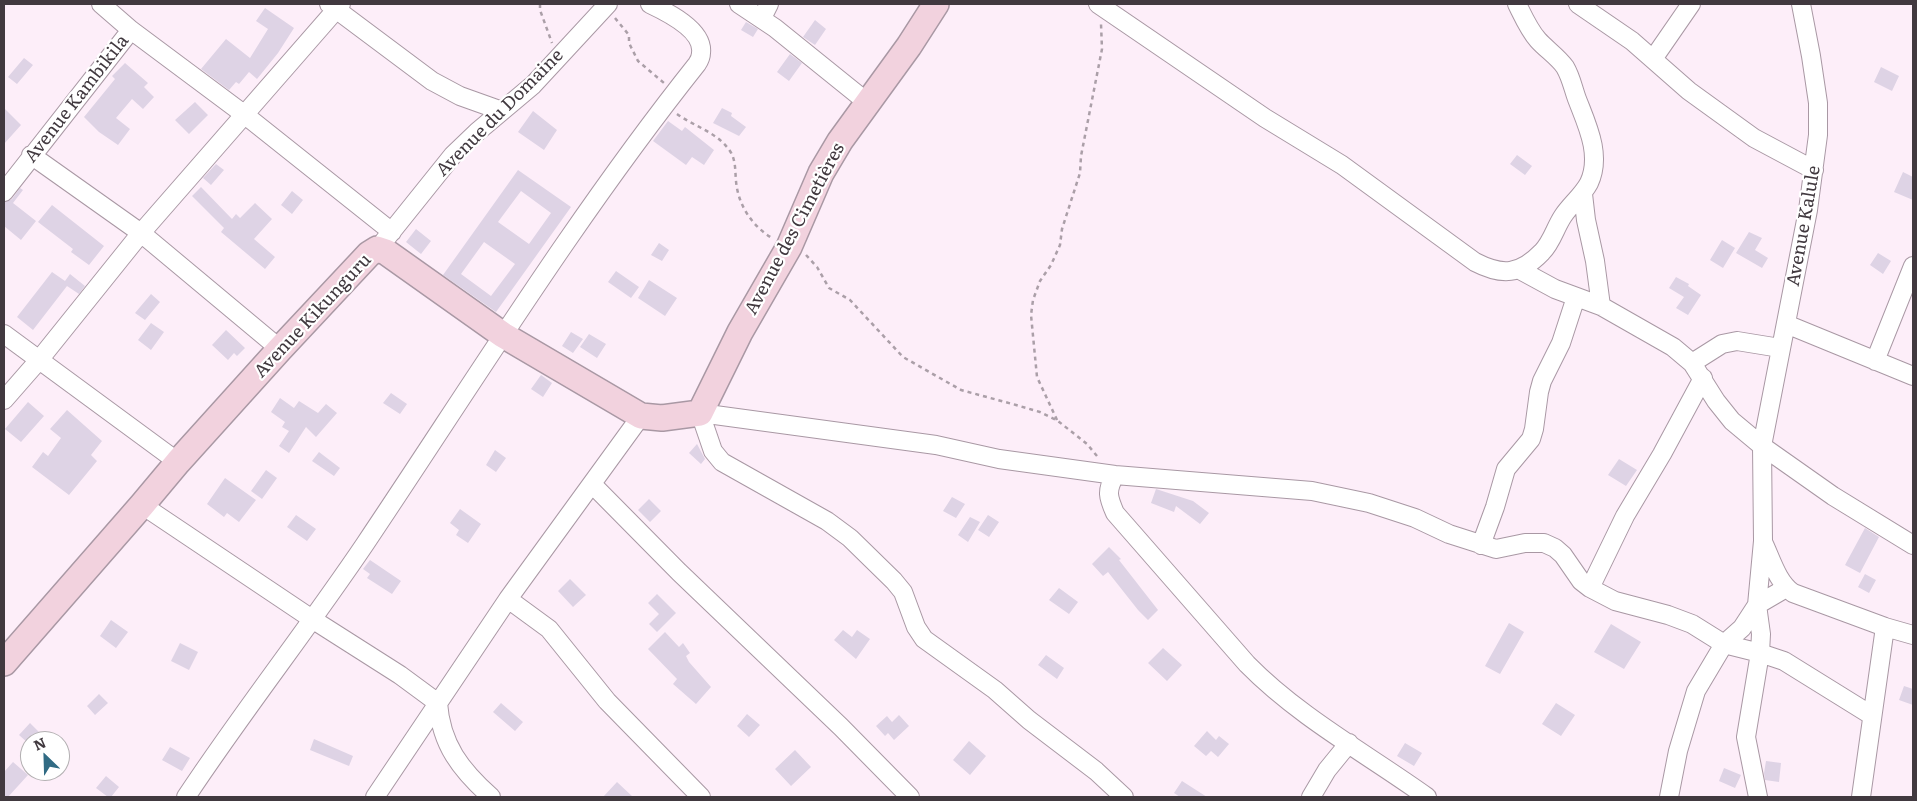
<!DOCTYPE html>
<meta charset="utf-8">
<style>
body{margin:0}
#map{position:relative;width:1917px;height:801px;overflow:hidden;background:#fdeef9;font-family:Literata,serif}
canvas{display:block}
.frame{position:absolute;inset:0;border:5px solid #41393f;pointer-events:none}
.north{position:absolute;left:20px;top:731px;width:50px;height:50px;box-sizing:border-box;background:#fff;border:1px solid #b3b0b2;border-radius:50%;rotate:336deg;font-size:14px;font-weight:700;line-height:20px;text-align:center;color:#41393f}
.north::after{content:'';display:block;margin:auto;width:18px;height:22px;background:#316b84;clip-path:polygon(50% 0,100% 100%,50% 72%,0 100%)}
</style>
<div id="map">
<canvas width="1917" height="801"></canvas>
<div class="frame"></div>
<div class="north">N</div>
</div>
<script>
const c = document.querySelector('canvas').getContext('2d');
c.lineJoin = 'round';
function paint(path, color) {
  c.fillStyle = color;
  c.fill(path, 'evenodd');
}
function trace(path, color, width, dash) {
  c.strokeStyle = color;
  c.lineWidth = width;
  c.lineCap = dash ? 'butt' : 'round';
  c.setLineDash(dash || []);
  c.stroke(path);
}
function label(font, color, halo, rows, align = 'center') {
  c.font = font + ' Literata,serif';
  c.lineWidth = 4.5;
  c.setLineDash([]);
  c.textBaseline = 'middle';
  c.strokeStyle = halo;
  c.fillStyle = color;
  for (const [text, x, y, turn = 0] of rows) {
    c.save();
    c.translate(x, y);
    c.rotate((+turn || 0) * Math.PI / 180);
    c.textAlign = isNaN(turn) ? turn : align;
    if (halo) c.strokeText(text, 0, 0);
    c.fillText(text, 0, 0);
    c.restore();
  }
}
const building = new Path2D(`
 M 265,8 L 294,28 L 278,53 L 257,79 L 249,72 L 239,84 L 236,82 L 229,90 L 201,69 L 226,39 L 250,58 L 268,29 L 256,21 Z
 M 815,20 L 826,29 L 815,45 L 803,37 Z
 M 746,22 L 758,29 L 753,37 L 741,30 Z
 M 790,54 L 802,63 L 789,81 L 777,72 Z
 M 24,58 L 33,65 L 17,84 L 8,77 Z
 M 125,63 L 148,83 L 144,87 L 154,97 L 143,109 L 132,99 L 116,118 L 130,129 L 118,145 L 99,132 L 84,117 L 115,79 L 112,76 Z
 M 1881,67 L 1899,76 L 1892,91 L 1874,82 Z
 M 195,102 L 208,115 L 189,134 L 175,120 Z
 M 4,108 L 21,125 L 4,144 Z
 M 722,108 L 732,113 L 731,116 L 746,127 L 739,136 L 713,123 Z
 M 533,111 L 557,130 L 544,150 L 518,132 Z
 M 668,121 L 682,131 L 685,127 L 714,150 L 704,165 L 692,157 L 686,165 L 653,141 Z
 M 1517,155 L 1532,166 L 1525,175 L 1510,164 Z
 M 216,164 L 224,170 L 211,185 L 203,178 Z
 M 518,170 L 571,207 L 496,312 L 443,275 ZM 521,191 L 551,213 L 529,244 L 498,222 ZM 484,242 L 515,264 L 491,296 L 461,274 Z
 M 1903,172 L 1913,177 L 1913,200 L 1894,192 Z
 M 201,187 L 232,219 L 236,214 L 240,218 L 255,203 L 272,219 L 254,239 L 275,257 L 265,269 L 221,232 L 224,228 L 192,196 Z
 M 20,188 L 23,190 L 13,203 L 36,221 L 21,240 L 4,226 L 4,202 L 12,199 Z
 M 292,191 L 303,200 L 292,214 L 281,205 Z
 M 52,205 L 104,246 L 89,265 L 71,252 L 73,249 L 38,222 Z
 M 416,229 L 431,241 L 421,254 L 406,242 Z
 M 1749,232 L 1762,238 L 1755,250 L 1768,258 L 1762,268 L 1736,253 Z
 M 1722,240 L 1735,248 L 1723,268 L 1710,260 Z
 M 659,243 L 669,250 L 662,261 L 651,255 Z
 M 1878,253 L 1891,261 L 1883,274 L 1870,265 Z
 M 616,271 L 639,287 L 631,298 L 608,282 Z
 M 52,272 L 65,281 L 70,274 L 85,286 L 79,294 L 67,286 L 33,330 L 17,317 Z
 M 1676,277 L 1689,284 L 1688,286 L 1701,295 L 1688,315 L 1676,308 L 1684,297 L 1669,288 Z
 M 649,280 L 677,298 L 665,316 L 638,298 Z
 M 151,294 L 160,302 L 145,320 L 135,313 Z
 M 151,323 L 164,332 L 151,350 L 138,340 Z
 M 226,330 L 245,348 L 237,356 L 234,353 L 228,360 L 212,345 Z
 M 571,332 L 583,339 L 573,353 L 562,346 Z
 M 589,334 L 606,344 L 597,358 L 580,347 Z
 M 541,375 L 552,383 L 543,397 L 531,389 Z
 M 391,393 L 407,404 L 400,414 L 383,403 Z
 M 280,398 L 294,408 L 299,401 L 318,413 L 326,404 L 337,413 L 316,437 L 306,427 L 289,453 L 279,446 L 289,431 L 282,427 L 285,422 L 271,412 Z
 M 28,402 L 44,416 L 21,442 L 5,429 Z
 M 67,410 L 102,441 L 91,455 L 97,461 L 69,495 L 32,467 L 43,452 L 48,456 L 61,438 L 50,429 Z
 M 697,444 L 705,459 L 701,464 L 689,453 Z
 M 495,450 L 506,458 L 496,472 L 486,465 Z
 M 319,452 L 340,468 L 334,476 L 312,461 Z
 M 1619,459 L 1637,470 L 1626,486 L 1608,475 Z
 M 266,470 L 277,478 L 262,499 L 251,491 Z
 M 225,478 L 256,500 L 239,522 L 227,513 L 224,517 L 207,504 Z
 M 1156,489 L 1193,501 L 1209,513 L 1200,524 L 1176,506 L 1174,512 L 1151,503 Z
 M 952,497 L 965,504 L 956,518 L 943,511 Z
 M 649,499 L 661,511 L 650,522 L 638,510 Z
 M 460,509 L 481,524 L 468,543 L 456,535 L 459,530 L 450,523 Z
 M 296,515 L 316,529 L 307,541 L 287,527 Z
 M 988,515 L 999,522 L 989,537 L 978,530 Z
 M 970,517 L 980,522 L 968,542 L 958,535 Z
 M 1865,528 L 1879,537 L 1860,573 L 1845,565 Z
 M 1109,547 L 1121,559 L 1119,560 L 1158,610 L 1148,620 L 1138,610 L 1108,572 L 1103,576 L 1092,564 Z
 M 370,560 L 401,581 L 392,594 L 367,578 L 370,574 L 363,569 Z
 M 1865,574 L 1876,580 L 1869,593 L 1858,587 Z
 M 570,579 L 586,595 L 573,607 L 558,591 Z
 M 1059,588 L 1078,602 L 1069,614 L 1049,600 Z
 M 657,594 L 676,613 L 657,632 L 649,624 L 659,614 L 648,603 Z
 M 111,620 L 128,632 L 116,648 L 100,636 Z
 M 1509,623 L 1524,632 L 1500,674 L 1485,666 Z
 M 1611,624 L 1641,642 L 1624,669 L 1594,652 Z
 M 843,630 L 852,637 L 857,630 L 870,639 L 856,659 L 834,640 Z
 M 665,632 L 679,647 L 683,643 L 690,653 L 686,656 L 689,662 L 711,687 L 696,704 L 673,684 L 677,679 L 648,649 Z
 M 180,643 L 198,652 L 189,670 L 171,661 Z
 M 1163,648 L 1182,665 L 1167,681 L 1148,663 Z
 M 1046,655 L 1064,668 L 1057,679 L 1038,665 Z
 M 1904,686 L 1913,689 L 1913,705 L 1899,700 Z
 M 99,694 L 108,703 L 95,715 L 87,706 Z
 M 501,703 L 523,722 L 515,731 L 493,712 Z
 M 1556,703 L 1575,715 L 1561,736 L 1542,724 Z
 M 747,714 L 760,725 L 749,737 L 737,726 Z
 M 899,715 L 909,726 L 894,740 L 888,733 L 885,736 L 876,726 L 887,716 L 892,722 Z
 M 30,723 L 39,732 L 28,743 L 19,735 Z
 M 1207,731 L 1216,740 L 1219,736 L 1229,744 L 1218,757 L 1211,751 L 1206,756 L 1194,746 Z
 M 314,739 L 353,756 L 349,766 L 310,750 Z
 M 969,741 L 986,756 L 970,775 L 953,760 Z
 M 1405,743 L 1422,753 L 1414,766 L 1397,756 Z
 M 170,747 L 190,758 L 182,771 L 162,760 Z
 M 795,750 L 811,767 L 791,786 L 775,769 Z
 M 1766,761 L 1781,763 L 1779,782 L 1765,780 L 1764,773 Z
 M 13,762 L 28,775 L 8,797 L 4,797 L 4,772 Z
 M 1724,768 L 1741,775 L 1735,788 L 1719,781 Z
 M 106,776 L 119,787 L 111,797 L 108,797 L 96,788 Z
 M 1182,781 L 1207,797 L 1180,797 L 1174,793 Z
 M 617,782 L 633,797 L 603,797 Z`);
const path = new Path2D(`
 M 540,4 L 540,10 L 552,43
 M 615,18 L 629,35 L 629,43 L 638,61 L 664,83
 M 677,114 C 695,127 717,132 730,151 C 736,160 735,171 736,181 C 738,205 752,226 772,238
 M 806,255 L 817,267 L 829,288 L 850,300 L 903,357 L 961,390 L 1016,405 L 1040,412 L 1058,421 L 1087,444 L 1097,456
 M 1057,420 L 1037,377 L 1031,315 L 1033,300 L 1040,281 L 1051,265 L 1060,245 L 1062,229 L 1080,173 L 1081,156 L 1102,49 L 1101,24`);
const street = new Path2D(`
 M 101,4 L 131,30 L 245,115 L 392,232
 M 329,4 L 432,81 L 460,96 L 502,111
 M 739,4 L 775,28 L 868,103
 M 1098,4 L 1265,118 L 1342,165 L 1475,262 C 1502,276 1520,275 1542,252 C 1552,242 1555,228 1563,216 C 1571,204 1582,196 1589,183 C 1602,155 1587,125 1577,99 C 1573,88 1571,77 1565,67 C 1558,57 1546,49 1538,40 C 1529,30 1523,16 1517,4
 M 1578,4 L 1632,41 L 1689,91 L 1754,138 L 1814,170
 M 762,18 L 769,4
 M 1653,59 L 1691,4
 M 31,155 L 141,233 L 280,349
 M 4,192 L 131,30
 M 1583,194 L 1586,220 L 1595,261 L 1601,306
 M 384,241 L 453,155 L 477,132 L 533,85 L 608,4
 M 1520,270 L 1555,289 L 1601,306 L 1673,347 L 1692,363 L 1716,401 L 1732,421 L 1762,446 L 1833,496 L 1913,545
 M 1786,324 L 1913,376
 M 4,334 L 178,462
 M 1875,361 L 1913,266
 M 1692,363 L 1722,344 L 1737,341 L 1780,348
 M 4,400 L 39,360 L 141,233 L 341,4
 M 1115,475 C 1106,491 1108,497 1115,513 L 1247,664 C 1299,717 1367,754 1427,797
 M 592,484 L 679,572 L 841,727 L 910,797
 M 142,505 L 312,619 L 400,675 L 438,703 C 441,745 461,770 491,797
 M 1763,542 C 1771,558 1777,582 1793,593 L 1885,627 L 1913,635
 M 1481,545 L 1495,507 L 1506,469 L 1531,439 L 1534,429 L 1539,392 L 1542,381 L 1561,343 L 1576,297
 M 1590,588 L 1625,516 L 1662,454 L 1703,378
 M 508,599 L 549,629 L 607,701 L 701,797
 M 186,797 C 243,711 307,630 365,544 C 473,383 576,216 697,64 C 699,61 701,56 701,53 C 704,30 667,12 650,4
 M 375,797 L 508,599 L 641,416
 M 1124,797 L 1096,771 L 1029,720 L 995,690 L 924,639 L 916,627 L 903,592 L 894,581 L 850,538 L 827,521 L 722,462 L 713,451 L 700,413 L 936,445 L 999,459 L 1115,475 L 1312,491 L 1369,503 L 1415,518 L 1449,534 L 1496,549 L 1525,543 L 1544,543 L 1555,548 L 1563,555 L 1581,581 L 1590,588 L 1615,601 L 1668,615 L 1692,624 L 1724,644 L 1760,653 L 1784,661 L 1871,715
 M 1311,797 L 1327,770 L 1349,743
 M 1669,797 L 1678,751 L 1696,691 L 1724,644 L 1742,628 L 1757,605 L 1763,541 L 1762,446 L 1808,210 L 1818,135 L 1818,103 L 1811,56 L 1801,4
 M 1758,797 L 1746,737 L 1760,653 L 1761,634 L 1757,605 L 1786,588
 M 1861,797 L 1885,627`);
const secondary = new Path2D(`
 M 4,663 L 142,505 L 178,462 L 280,349 L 369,254 L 377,249 L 386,252 L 503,335 L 641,416 L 662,418 L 700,413 L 740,332 L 789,247 L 821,173 L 840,141 L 909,46 L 936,4`);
const streetNames = [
 ["Avenue Kambikila",77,99,-52],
 ["Avenue du Domaine",500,113,-45],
 ["Avenue Kalule",1804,226,-80],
 ["Avenue des Cimetières",795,229,-62],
 ["Avenue Kikunguru",313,316,-47]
];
paint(building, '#ded3e5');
trace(street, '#a998a4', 20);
trace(secondary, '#a998a4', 28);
trace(path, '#ab9fa8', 2.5, [4, 4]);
trace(street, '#fff', 18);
trace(secondary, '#f2d2de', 25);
label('18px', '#41393f', '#fff', streetNames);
</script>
